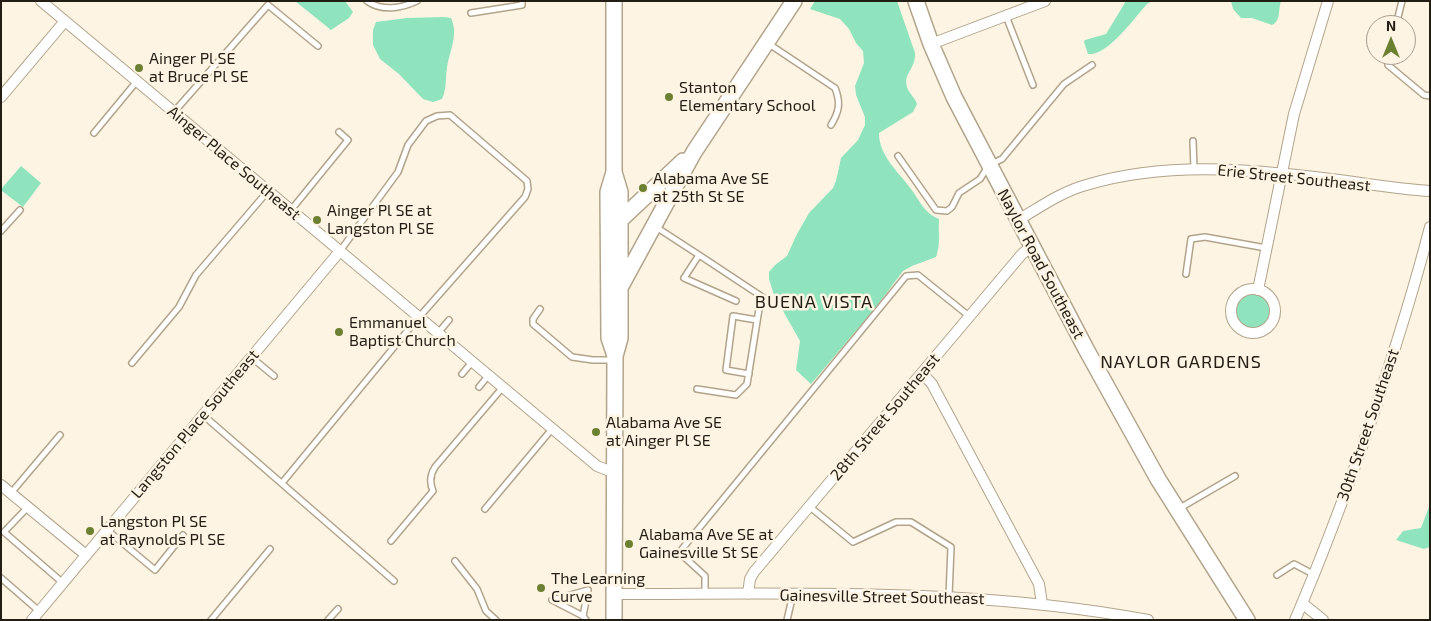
<!DOCTYPE html>
<style>
body{margin:0}
#map{position:relative;width:1431px;height:621px;overflow:hidden;background:#fdf4e4;font-family:"Exo 2",sans-serif}
canvas{display:block}
.frame{position:absolute;inset:0;border:2px solid #231e14;pointer-events:none}
.north{position:absolute;left:1366px;top:15px;width:50px;height:50px;box-sizing:border-box;background:#fdf4e4;border:1px solid #a69e91;border-radius:50%;rotate:0deg;font-size:14px;font-weight:700;line-height:20px;text-align:center;color:#231e14}
.north::after{content:'';display:block;margin:auto;width:18px;height:22px;background:#6c8031;clip-path:polygon(50% 0,100% 100%,50% 72%,0 100%)}
</style>
<div id="map">
<canvas width="1431" height="621"></canvas>
<div class="frame"></div>
<div class="north">N</div>
</div>
<script>
const c = document.querySelector('canvas').getContext('2d');
c.lineJoin = 'round';
function paint(path, color) {
  c.fillStyle = color;
  c.fill(path, 'evenodd');
}
function trace(path, color, width, dash) {
  c.strokeStyle = color;
  c.lineWidth = width;
  c.lineCap = dash ? 'butt' : 'round';
  c.setLineDash(dash || []);
  c.stroke(path);
}
function label(font, color, halo, rows, align = 'center') {
  c.font = font + ' "Exo 2",sans-serif';
  c.lineWidth = 5;
  c.setLineDash([]);
  c.textBaseline = 'middle';
  c.strokeStyle = halo;
  c.fillStyle = color;
  for (const [text, x, y, turn = 0] of rows) {
    c.save();
    c.translate(x, y);
    c.rotate((+turn || 0) * Math.PI / 180);
    c.textAlign = isNaN(turn) ? turn : align;
    if (halo) c.strokeText(text, 0, 0);
    c.fillText(text, 0, 0);
    c.restore();
  }
}
const green = new Path2D(`
 M 295,1 L 345,1 L 353,12 L 349,18 L 331,30 Z
 M 815,1 L 897,1 L 915,53 C 916,69 903,73 907,87 C 909,94 915,97 917,104 L 913,112 L 879,133 C 879,156 898,171 911,189 C 920,201 924,213 939,219 C 938,233 941,243 936,257 L 912,266 L 903,271 L 876,307 L 811,384 L 796,370 L 800,341 L 774,295 L 769,279 L 769,272 L 775,265 L 787,256 L 797,234 L 809,213 L 833,188 L 836,181 L 841,158 L 858,140 L 865,125 L 865,117 L 856,95 L 855,86 L 864,63 L 863,51 L 856,43 L 849,29 L 840,19 L 810,9 Z
 M 1126,1 L 1152,1 L 1147,4 C 1135,17 1107,57 1088,54 L 1084,42 L 1085,40 L 1106,34 Z
 M 1231,1 L 1281,1 C 1278,10 1281,21 1272,25 L 1252,18 L 1241,18 L 1233,9 Z
 M 444,17 L 451,18 C 459,35 449,52 447,68 C 445,80 447,88 442,99 L 433,102 L 423,99 L 399,74 L 380,59 L 373,45 L 373,30 L 376,22 L 407,18 Z
 M 21,166 L 41,183 L 23,207 L 2,191 L 2,188 Z
 M1236 311a17 17 0 1 1 34 0a17 17 0 1 1-34 0Z
 M 1430,504 L 1430,547 L 1424,549 L 1396,540 L 1403,531 L 1421,528 Z`);
const lane = new Path2D(`
 M 367,1 C 382,12 402,8 417,1
 M 471,13 L 522,5 L 522,1
 M 1006,16 L 1033,85
 M 1396,25 L 1402,1
 M 769,44 L 835,88 C 841,103 839,112 831,125
 M 1390,55 L 1388,65 L 1424,95 L 1430,96
 M 174,112 L 268,5 L 318,46
 M 94,133 L 137,81
 M 1193,141 L 1194,169
 M 898,156 L 936,210 L 947,211 L 952,207 L 959,193 L 980,179 L 989,165 L 1002,159 L 1064,84 L 1092,65
 M 291,210 L 348,140 L 339,132
 M 656,227 L 699,255 L 684,278 L 736,301
 M 1,231 L 20,210
 M 1186,274 L 1191,239 L 1205,237 L 1266,248
 M 540,309 L 533,319 L 533,324 L 572,357 L 593,360 L 614,360
 M 438,333 L 449,320
 M 251,357 L 274,376
 M 132,363 L 179,307 L 196,275 L 268,191
 M 462,374 L 472,362
 M 749,374 L 726,370 L 733,316 L 757,320
 M 479,387 L 488,376
 M 697,389 L 736,395 L 747,384 L 759,309 L 764,298 L 699,255
 M 203,415 L 394,581
 M 282,483 L 413,324 L 525,197 L 528,189 L 527,181 L 450,115 L 437,116 L 426,121 L 408,145 L 398,172 L 340,251
 M 11,493 L 60,435
 M 28,507 L 4,532 L 63,583
 M 810,507 L 853,542 L 896,522 L 911,522 L 951,547 L 949,596
 M 1180,508 L 1235,476
 M 485,509 L 552,429
 M 107,530 L 155,570 L 183,535
 M 391,541 L 433,491 C 429,482 430,475 435,467 L 503,387
 M 455,561 L 477,589 L 486,611 L 496,620
 M 1277,575 L 1294,564 L 1313,574
 M 1,578 L 39,611
 M 705,594 L 705,576 L 682,555 L 682,549 L 906,276 L 918,275 L 969,316
 M 583,616 L 588,590 L 552,600 L 583,616 L 586,620
 M 211,620 L 270,549
 M 328,620 L 338,609
 M 787,620 L 793,594`);
const street = new Path2D(`
 M 41,1 L 597,466 L 615,473
 M 931,44 L 1045,1
 M 1,97 L 65,21
 M 1018,220 C 1040,207 1061,192 1086,185 C 1165,161 1250,169 1331,179 C 1364,183 1397,189 1430,191
 M1231 311a22 22 0 1 1 44 0a22 22 0 1 1-44 0Z
 M 1258,290 L 1294,114 L 1328,1
 M 922,373 L 932,384 L 1039,584 L 1042,604
 M 1,485 L 86,555
 M 614,594 C 793,594 972,587 1148,620
 M 748,594 L 750,579 L 754,572 L 1022,254 L 1032,246
 M 1302,603 L 1323,620
 M 32,620 L 340,251
 M 1295,620 C 1323,555 1347,490 1370,424 C 1392,359 1413,293 1430,227`);
const secondary = new Path2D(`
 M 614,1 L 614,172 L 608,192 L 609,338 L 615,356
 M 916,1 L 931,44 L 954,97 L 1086,349 L 1158,479 L 1247,620
 M 614,172 L 620,192 L 620,338 L 615,356 L 614,620
 M 616,224 L 683,161
 M 621,286 L 694,152 L 794,1`);
const markers = [
 [139,68,5,"#6c8031"],
 [669,97,5,"#6c8031"],
 [643,188,5,"#6c8031"],
 [317,220,5,"#6c8031"],
 [339,332,5,"#6c8031"],
 [596,432,5,"#6c8031"],
 [90,531,5,"#6c8031"],
 [629,544,5,"#6c8031"],
 [541,588,5,"#6c8031"]
];
const poiNames = [
 ["Ainger Pl SE",149,59],
 ["at Bruce Pl SE",149,77],
 ["Stanton",679,88],
 ["Elementary School",679,106],
 ["Alabama Ave SE",653,179],
 ["at 25th St SE",653,197],
 ["Ainger Pl SE at",327,211],
 ["Langston Pl SE",327,229],
 ["Emmanuel",349,323],
 ["Baptist Church",349,341],
 ["Alabama Ave SE",606,423],
 ["at Ainger Pl SE",606,441],
 ["Langston Pl SE",100,522],
 ["at Raynolds Pl SE",100,540],
 ["Alabama Ave SE at",639,535],
 ["Gainesville St SE",639,553],
 ["The Learning",551,579],
 ["Curve",551,597]
];
const streetNames = [
 ["Ainger Place Southeast",234,163,40],
 ["Erie Street Southeast",1294,178,6],
 ["Naylor Road Southeast",1041,264,62],
 ["28th Street Southeast",885,417,-50],
 ["Langston Place Southeast",195,424,-50],
 ["30th Street Southeast",1368,425,-71],
 ["Gainesville Street Southeast",882,597,1]
];
const neighbourhoodNames = [
 ["BUENA VISTA",814,302],
 ["NAYLOR GARDENS",1181,362]
];
paint(green, '#8fe4be');
trace(lane, '#b2a48b', 8);
trace(street, '#b2a48b', 12);
trace(secondary, '#b2a48b', 18);
trace(lane, '#fff', 5);
trace(street, '#fff', 10);
trace(secondary, '#fff', 15);
for (const [x, y, r, color] of markers) {
  const dot = new Path2D();
  dot.arc(x, y, r, 0, 2 * Math.PI);
  c.fillStyle = color;
  c.fill(dot);
  trace(dot, '#fdf4e4', 2);
}
label('16px', '#231e14', '#fdf4e4', poiNames, 'left');
label('16px', '#231e14', '#fdf4e4', streetNames);
c.letterSpacing = '1px';
label('18px', '#231e14', '#fdf4e4', neighbourhoodNames);
c.letterSpacing = '0px';
</script>
